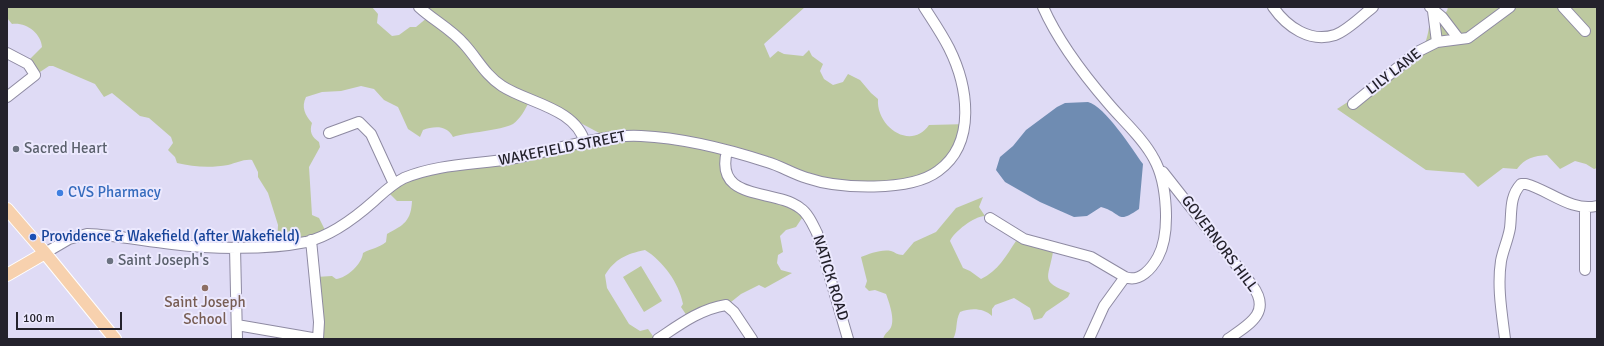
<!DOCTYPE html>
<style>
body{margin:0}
#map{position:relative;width:1604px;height:346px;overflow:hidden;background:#dfdbf5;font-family:Signika,sans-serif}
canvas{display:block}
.frame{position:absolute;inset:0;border:8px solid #24222c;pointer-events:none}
.scale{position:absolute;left:16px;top:312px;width:106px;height:18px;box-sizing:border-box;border:2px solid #24222c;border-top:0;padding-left:5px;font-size:12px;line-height:14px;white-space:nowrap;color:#24222c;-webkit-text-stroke:3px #ece9fe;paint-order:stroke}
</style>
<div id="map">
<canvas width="1604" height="346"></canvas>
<div class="frame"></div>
<div class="scale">100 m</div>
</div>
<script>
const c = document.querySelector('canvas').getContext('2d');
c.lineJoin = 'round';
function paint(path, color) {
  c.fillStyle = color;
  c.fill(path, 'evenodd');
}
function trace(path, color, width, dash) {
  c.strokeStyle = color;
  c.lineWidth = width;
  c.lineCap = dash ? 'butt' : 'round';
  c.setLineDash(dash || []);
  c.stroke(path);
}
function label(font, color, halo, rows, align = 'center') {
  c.font = font + ' Signika,sans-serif';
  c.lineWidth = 4;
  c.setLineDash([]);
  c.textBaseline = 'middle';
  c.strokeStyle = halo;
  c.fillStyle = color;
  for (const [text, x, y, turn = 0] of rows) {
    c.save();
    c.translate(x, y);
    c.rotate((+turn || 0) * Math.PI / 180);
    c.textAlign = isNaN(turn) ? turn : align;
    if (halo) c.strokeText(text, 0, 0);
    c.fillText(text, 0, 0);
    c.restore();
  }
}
const green = new Path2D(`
 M 7,7 L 372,7 L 378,14 L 377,23 L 392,36 L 399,35 L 410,27 L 416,27 L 428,17 L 418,7 L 805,7 L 764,44 L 770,58 L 778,51 L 784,54 L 803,56 L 809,50 L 812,56 L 823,64 L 820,71 L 824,79 L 833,85 L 843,82 L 848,74 L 860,80 L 871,93 L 878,99 C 876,127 911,151 929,125 L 969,124 L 967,139 L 958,155 L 899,189 L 858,192 L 835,190 L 804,181 L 724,151 L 733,185 L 779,199 L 804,215 L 796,227 L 786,230 L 780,236 L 783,252 L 778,255 L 777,263 L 781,270 L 792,273 L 765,288 L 759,285 L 741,294 L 726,306 L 689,319 L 681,307 L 683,304 C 679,283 663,261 645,250 C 626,254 615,259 605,275 L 607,288 L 629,324 L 640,331 L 648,329 L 655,339 L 318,339 L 316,277 L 332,276 L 336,279 C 347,278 362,264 363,253 C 372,248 379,248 386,242 L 387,234 C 404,225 411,221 412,201 L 397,201 L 387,191 L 405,179 L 603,135 L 560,112 L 529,102 C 525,110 520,119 513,124 C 500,131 468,132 453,137 C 447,125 434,126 423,130 L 420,137 L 408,129 L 398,107 L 384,100 L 374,89 L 361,86 L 341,91 L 322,92 L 306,97 C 301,107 305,115 312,123 C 309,132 312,137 319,142 L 320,147 L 309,167 L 312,215 L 319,218 L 327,234 L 277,244 L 278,225 L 268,193 L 258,177 L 258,172 L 252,160 C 243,159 237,163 228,165 C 211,168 193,167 177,163 L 175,157 L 168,150 L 173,143 L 171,137 L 149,118 L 140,116 L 112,93 L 104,97 L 95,84 L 53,66 L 49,66 L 37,74 L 26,63 L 42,47 C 41,33 26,22 12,24 L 7,18 Z
 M 1448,7 L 1597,7 L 1597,168 L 1594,169 L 1586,164 L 1575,161 L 1560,169 L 1547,155 C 1534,156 1525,158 1517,169 L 1503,168 L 1478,187 L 1464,173 L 1426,170 L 1337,109 C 1361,93 1403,70 1421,50 C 1426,44 1428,34 1429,27 L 1447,11 Z
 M 983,197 L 979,207 L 985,216 C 974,216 954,232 950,241 L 963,268 L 970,271 L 981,279 C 998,271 1006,256 1016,241 L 1053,252 C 1048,280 1040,281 1070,293 L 1068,297 L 1046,312 L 1042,318 L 1034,320 L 1030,308 L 1014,298 L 995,305 L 992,309 L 992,316 C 983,308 971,308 960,312 C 955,321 958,330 953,339 L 883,339 C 885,333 887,333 890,329 C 896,321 889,302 886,294 L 875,290 L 869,291 L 865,287 L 867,281 L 861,257 C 869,254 881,249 891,251 C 895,252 897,255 903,255 L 914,242 L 936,232 L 956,208 Z
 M 641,266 L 662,301 L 644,312 L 623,277 Z`);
const water = new Path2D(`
 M 1088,102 C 1105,106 1132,149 1143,164 L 1139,209 C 1116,225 1123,213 1101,207 L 1087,216 L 1074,217 L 1040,202 L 1005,182 L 996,170 L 1000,157 L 1013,146 L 1026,130 L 1057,107 L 1065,103 Z`);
const minor = new Path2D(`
 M 419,7 C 433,20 451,29 464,44 C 477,58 485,75 502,86 C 528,103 576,108 585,143
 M 1043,7 C 1058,41 1083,74 1108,103 C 1123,121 1143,138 1154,159 C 1167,182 1171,233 1158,257 C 1152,268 1140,283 1125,277 L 1104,306 L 1089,339
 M 1273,7 C 1287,27 1310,43 1335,35 C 1347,31 1363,15 1373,7
 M 1430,7 L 1442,17 L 1458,38
 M 1563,7 L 1585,31
 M 1433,11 L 1437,42
 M 7,53 L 28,64 L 35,75 L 7,97
 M 1353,104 L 1417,52 L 1437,42 L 1468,38 L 1510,7
 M 329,133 L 359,122 L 371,134 L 394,184
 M 727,151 C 714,202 774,188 800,208 C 808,213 813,225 817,233 L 848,339
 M 1163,172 L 1252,285 C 1272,312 1250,324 1228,339
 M 990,218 L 1024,239 L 1091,257 L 1125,277
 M 311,240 L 319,322 L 318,339
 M 235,247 L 237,339
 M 45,253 L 69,239 L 87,234 C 115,235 144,241 172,244 C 212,249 266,250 306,242 C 331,236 356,217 374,201 C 384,192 392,184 404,178 C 441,163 477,165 515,158 C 557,150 598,134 641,136 C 683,138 727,149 767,162 C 781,166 793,174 807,178 C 839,189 910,192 938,171 C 977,143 968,86 949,48 C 942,34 933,21 924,7
 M 1585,270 L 1585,207
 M 237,325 L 318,339
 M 658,339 C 679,325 700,309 726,305 L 734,312 L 752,339
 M 1505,339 C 1502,314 1497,287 1501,261 C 1503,250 1508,240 1510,228 C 1512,212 1509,197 1521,184 L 1526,184 C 1549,190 1571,212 1597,206`);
const major = new Path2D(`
 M 7,209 L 45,253 L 115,339
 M 7,275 L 45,253`);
const markers = [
 [16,149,4,"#6b7280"],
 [60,193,4,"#3f7fe0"],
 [33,237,4,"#1a4fb4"],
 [110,261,4,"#6b7280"],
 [205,288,4,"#8d6e63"]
];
const streetNames = [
 ["LILY LANE",1394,72,-38],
 ["WAKEFIELD STREET",562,149,-11],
 ["GOVERNORS HILL",1219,244,53],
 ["NATICK ROAD",830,278,73]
];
const worshipNames = [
 ["Sacred Heart",24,149],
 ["Saint Joseph's",118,261]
];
const shopNames = [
 ["CVS Pharmacy",68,193]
];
const transitNames = [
 ["Providence & Wakefield (after Wakefield)",41,237]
];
const educationNames = [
 ["Saint Joseph",205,303],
 ["School",205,320]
];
paint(green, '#bdc9a0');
paint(water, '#6f8cb2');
trace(minor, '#8e8aa2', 12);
trace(major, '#fff', 14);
trace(minor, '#fff', 10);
trace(major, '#f7d1ae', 12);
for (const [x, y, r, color] of markers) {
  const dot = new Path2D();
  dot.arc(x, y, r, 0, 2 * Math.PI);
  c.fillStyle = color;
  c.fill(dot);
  trace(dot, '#ece9fe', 1.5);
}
label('15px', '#24222c', '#ece9fe', streetNames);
label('15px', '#5b616d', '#ece9fe', worshipNames, 'left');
label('15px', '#366cbe', '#ece9fe', shopNames, 'left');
label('15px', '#164399', '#ece9fe', transitNames, 'left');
label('15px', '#785e54', '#ece9fe', educationNames);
</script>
